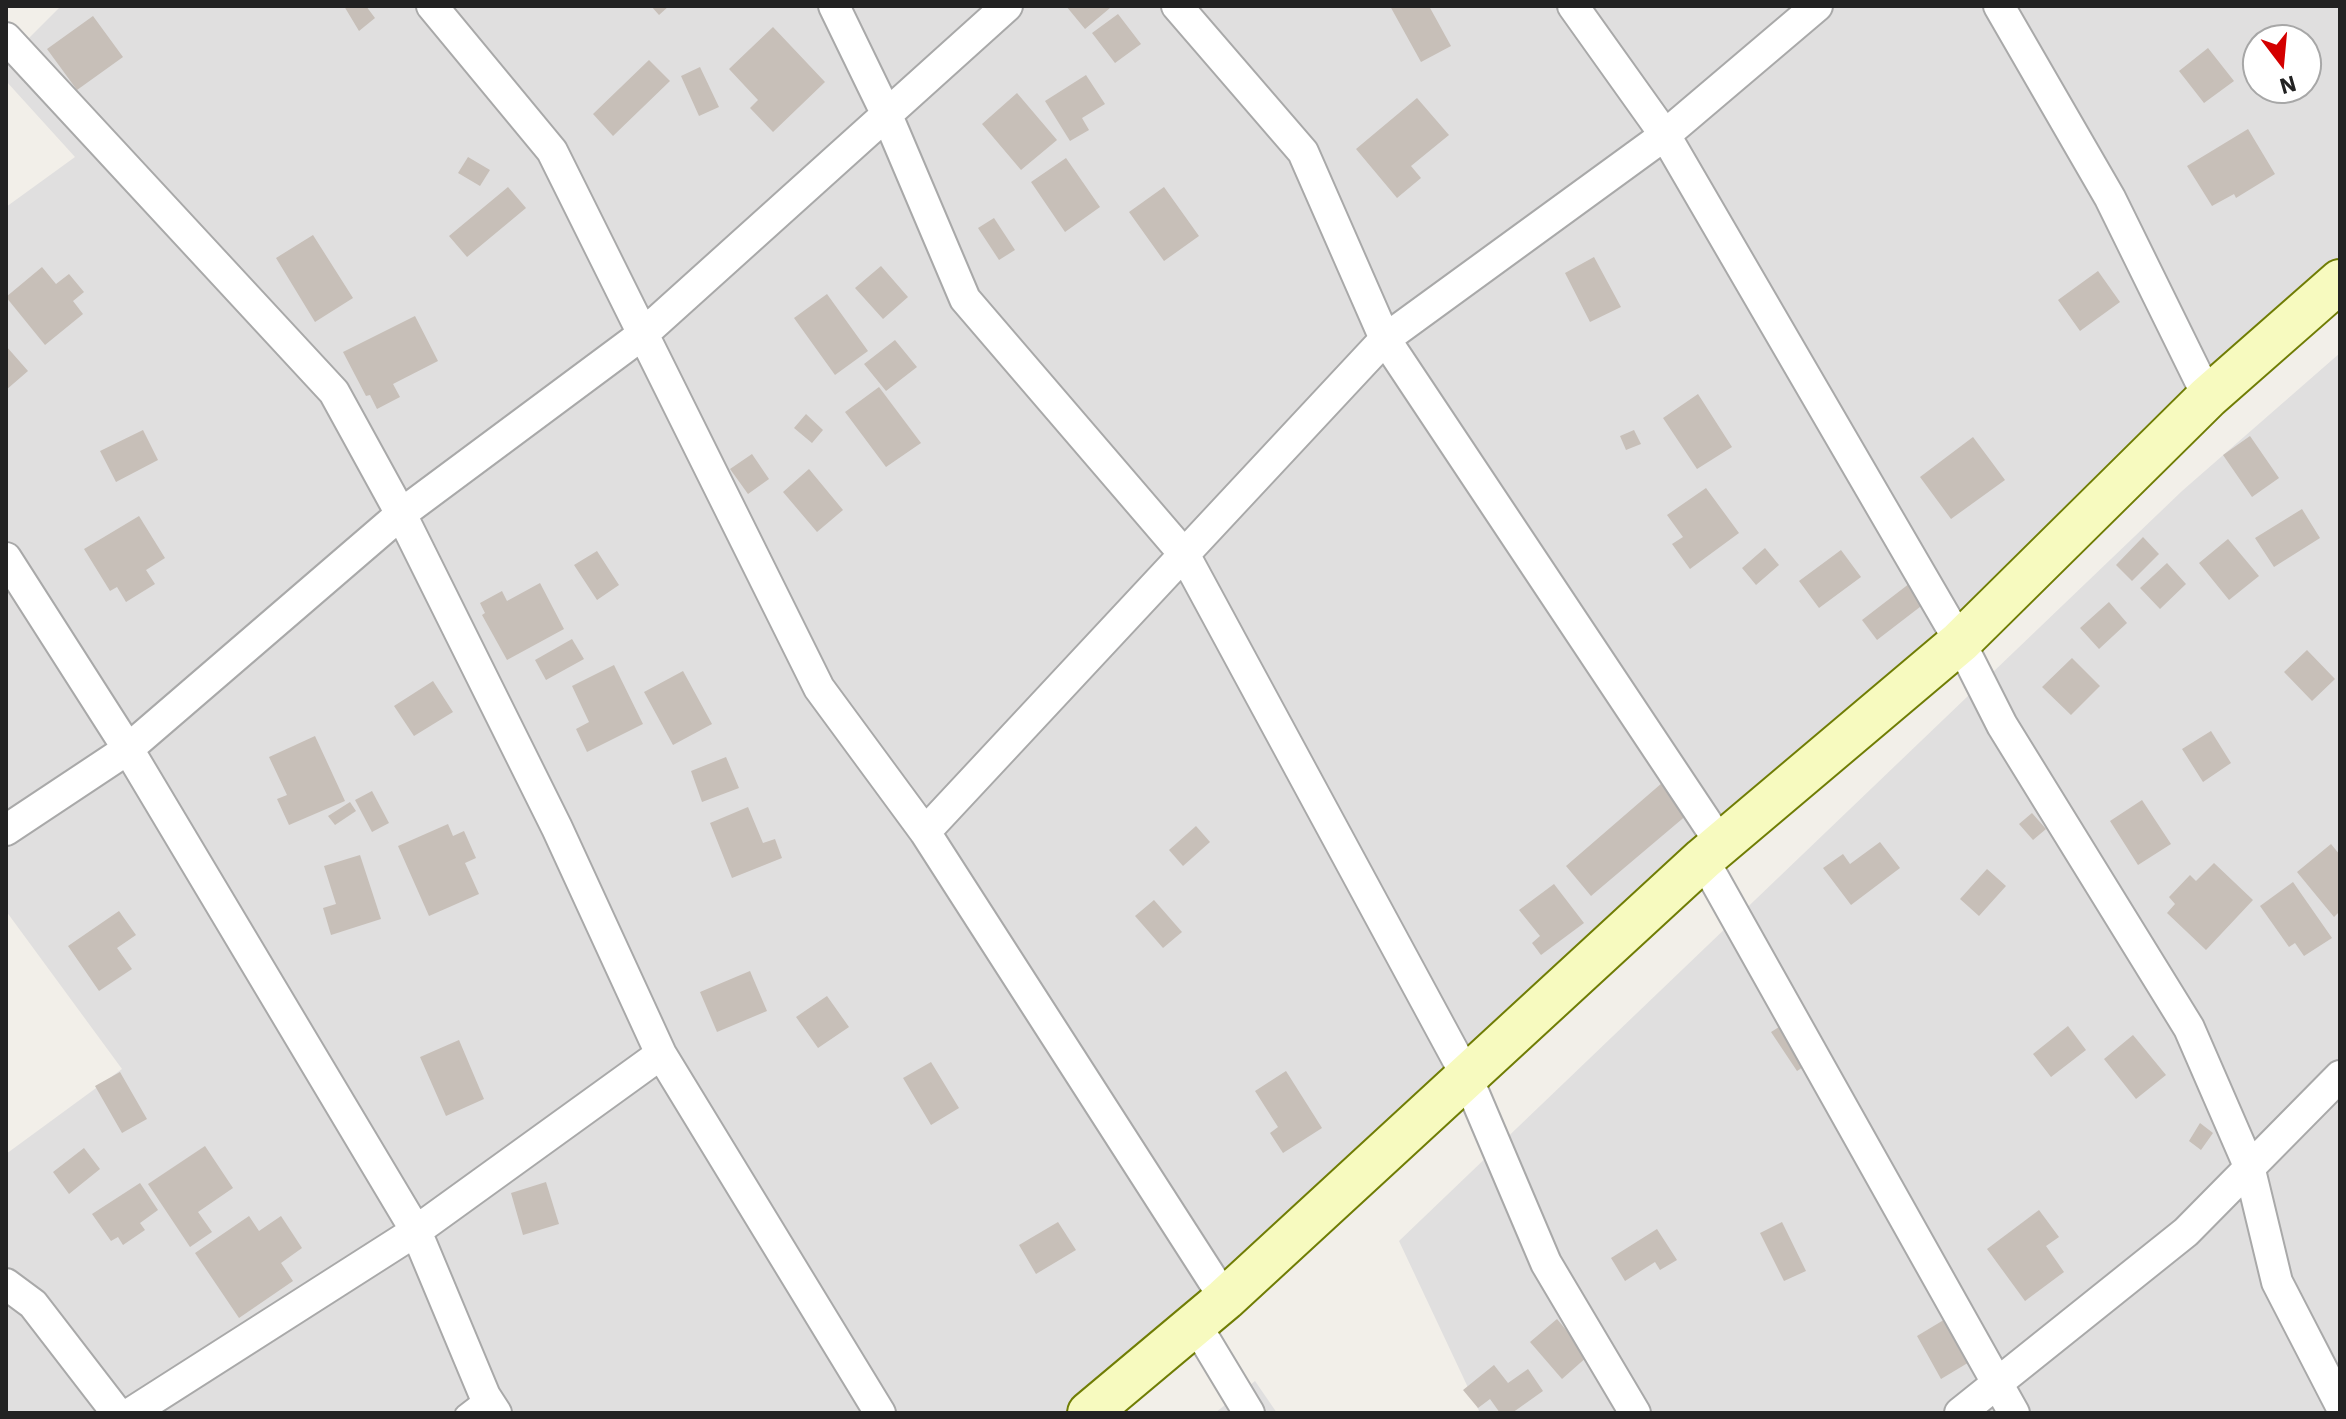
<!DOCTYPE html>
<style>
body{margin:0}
#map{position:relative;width:2346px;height:1419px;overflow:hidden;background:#f2efe9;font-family:"IBM Plex Sans",sans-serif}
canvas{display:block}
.frame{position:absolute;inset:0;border:8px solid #222;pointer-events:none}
.north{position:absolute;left:2242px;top:24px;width:80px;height:80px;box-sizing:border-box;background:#fff;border:2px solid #a7a7a7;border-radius:50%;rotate:164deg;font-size:22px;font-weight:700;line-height:32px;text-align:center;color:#222}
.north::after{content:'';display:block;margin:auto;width:28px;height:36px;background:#d40000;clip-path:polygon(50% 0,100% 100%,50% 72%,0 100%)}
</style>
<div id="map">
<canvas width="2346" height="1419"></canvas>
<div class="frame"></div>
<div class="north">N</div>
</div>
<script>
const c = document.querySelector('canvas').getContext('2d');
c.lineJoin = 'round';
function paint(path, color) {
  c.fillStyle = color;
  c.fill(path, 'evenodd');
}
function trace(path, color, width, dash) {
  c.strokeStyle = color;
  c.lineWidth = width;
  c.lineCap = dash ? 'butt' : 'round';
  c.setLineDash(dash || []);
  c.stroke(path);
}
const residential = new Path2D(`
 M 61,6 L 2340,6 L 2340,304 L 1087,1413 L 6,1413 L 6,1154 L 122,1069 L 6,911 L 6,207 L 75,157 L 6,81 L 6,61 ZM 2258,40 L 2306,40 L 2306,88 L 2258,88 Z
 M 2340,353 L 2340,1413 L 1480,1413 L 1399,1241 L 2182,491 Z
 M 1255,1381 L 1277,1413 L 1215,1413 Z`);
const building = new Path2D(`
 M 344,6 L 366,6 L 375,18 L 359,31 Z
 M 651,6 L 669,6 L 659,15 Z
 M 1066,6 L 1108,6 L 1110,8 L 1085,29 Z
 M 1390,6 L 1429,6 L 1451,46 L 1421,62 Z
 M 1118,14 L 1141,44 L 1115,63 L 1092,33 Z
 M 93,16 L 123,57 L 77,90 L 47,49 Z
 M 773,27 L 825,82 L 773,132 L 750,108 L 758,100 L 729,69 Z
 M 2208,48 L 2234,81 L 2204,103 L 2179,71 Z
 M 649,60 L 670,81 L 613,136 L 593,114 Z
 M 700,67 L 719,107 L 699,116 L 681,76 Z
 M 1086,75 L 1105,104 L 1082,118 L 1089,130 L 1070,141 L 1045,101 Z
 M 1017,93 L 1057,140 L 1021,170 L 982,124 Z
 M 1417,98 L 1449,135 L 1411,166 L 1421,178 L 1397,198 L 1356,149 Z
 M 2248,129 L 2275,174 L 2236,198 L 2234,194 L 2212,206 L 2187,166 Z
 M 468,157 L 490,170 L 480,186 L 458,173 Z
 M 1066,158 L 1100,207 L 1065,232 L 1031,182 Z
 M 508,187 L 526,208 L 467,257 L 449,236 Z
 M 1164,187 L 1199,236 L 1164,261 L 1129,212 Z
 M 994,218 L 1015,250 L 999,260 L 978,228 Z
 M 313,235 L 353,298 L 315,322 L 276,258 Z
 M 1594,257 L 1621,307 L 1590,322 L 1565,273 Z
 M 881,266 L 908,297 L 883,319 L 855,288 Z
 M 42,267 L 56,284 L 69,274 L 84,292 L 73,301 L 83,314 L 45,345 L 6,297 Z
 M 2098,271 L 2120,302 L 2080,331 L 2058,300 Z
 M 827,294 L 868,351 L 835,375 L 794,318 Z
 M 415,316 L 438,361 L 393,384 L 400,397 L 377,409 L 370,395 L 366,396 L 343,352 Z
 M 895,340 L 917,367 L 886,391 L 864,364 Z
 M 6,346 L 28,371 L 6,390 Z
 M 879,387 L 921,443 L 886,467 L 845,412 Z
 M 1698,394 L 1732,447 L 1697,469 L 1663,418 Z
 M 806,414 L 823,430 L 812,443 L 794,428 Z
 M 143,430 L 158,460 L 116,482 L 100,451 Z
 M 1634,430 L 1641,444 L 1626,450 L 1620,436 Z
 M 2250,436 L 2279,478 L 2252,497 L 2223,455 Z
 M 1973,437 L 2005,480 L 1951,519 L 1920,477 Z
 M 752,454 L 769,479 L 748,494 L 730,469 Z
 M 809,469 L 843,510 L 817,532 L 783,492 Z
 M 1706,488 L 1739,533 L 1690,569 L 1672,544 L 1683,537 L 1667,515 Z
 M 2302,509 L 2320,538 L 2274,567 L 2255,538 Z
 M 139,516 L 165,558 L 146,570 L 155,584 L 126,602 L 117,587 L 110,591 L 84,549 Z
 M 2143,537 L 2159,554 L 2132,581 L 2116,565 Z
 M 2228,539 L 2259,576 L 2229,600 L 2199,563 Z
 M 1765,548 L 1779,565 L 1756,585 L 1742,568 Z
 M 1841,550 L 1861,577 L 1819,608 L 1799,581 Z
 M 597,551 L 619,585 L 597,600 L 574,565 Z
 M 2167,563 L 2186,584 L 2160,609 L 2140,588 Z
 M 1914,580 L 1929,600 L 1877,640 L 1862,620 Z
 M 540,583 L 564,629 L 507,660 L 482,615 L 485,613 L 480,603 L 502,591 L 507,601 Z
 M 2109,602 L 2127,623 L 2099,649 L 2080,628 Z
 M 572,639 L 584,659 L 546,680 L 535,660 Z
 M 2307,650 L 2335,679 L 2312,701 L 2284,672 Z
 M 2072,658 L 2100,686 L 2071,715 L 2042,687 Z
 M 614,665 L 643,724 L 587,752 L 576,729 L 589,722 L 572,686 Z
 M 683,671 L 712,724 L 673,745 L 644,692 Z
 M 433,681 L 453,712 L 414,736 L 394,706 Z
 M 2211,731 L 2231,763 L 2203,782 L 2182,749 Z
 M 315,736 L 345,801 L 289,825 L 277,799 L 287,795 L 269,757 Z
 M 726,757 L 739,788 L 702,802 L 691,771 Z
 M 1662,783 L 1688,814 L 1591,896 L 1566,866 Z
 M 372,791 L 389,823 L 372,832 L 355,800 Z
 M 2142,800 L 2171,844 L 2138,865 L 2110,821 Z
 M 350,802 L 356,811 L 335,825 L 328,816 Z
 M 748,807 L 763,843 L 775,839 L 782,858 L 732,878 L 710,823 Z
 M 2032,813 L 2046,829 L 2033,840 L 2019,824 Z
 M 448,824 L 453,836 L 464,831 L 476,858 L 465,863 L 479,894 L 429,916 L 398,846 Z
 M 1196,826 L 1210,842 L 1183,866 L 1169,850 Z
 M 1880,842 L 1900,868 L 1851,905 L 1823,868 L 1843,854 L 1850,864 Z
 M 2331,844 L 2340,855 L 2340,911 L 2334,917 L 2297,872 Z
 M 360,855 L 381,919 L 331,935 L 323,908 L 336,904 L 324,866 Z
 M 2214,863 L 2253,900 L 2206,950 L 2167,913 L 2175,904 L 2169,897 L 2190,875 L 2196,881 Z
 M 1987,869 L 2006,886 L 1979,916 L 1960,899 Z
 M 2293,882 L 2332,938 L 2304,956 L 2295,943 L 2289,947 L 2260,906 Z
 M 1554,884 L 1584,923 L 1541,955 L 1532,943 L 1540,936 L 1519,910 Z
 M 1154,900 L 1182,932 L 1163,948 L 1135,916 Z
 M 119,911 L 136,935 L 117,948 L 132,969 L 99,991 L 68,946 Z
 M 750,971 L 767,1011 L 717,1032 L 700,992 Z
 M 827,996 L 849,1027 L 818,1048 L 796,1017 Z
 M 1792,1019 L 1817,1058 L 1797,1071 L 1771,1032 Z
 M 2068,1026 L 2086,1050 L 2051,1077 L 2033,1054 Z
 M 2133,1035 L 2166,1075 L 2136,1099 L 2104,1059 Z
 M 459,1040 L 484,1099 L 446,1116 L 420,1057 Z
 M 931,1062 L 959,1108 L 931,1125 L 903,1078 Z
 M 1286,1071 L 1322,1128 L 1283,1153 L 1270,1133 L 1278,1127 L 1255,1091 Z
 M 120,1072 L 147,1119 L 122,1133 L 95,1086 Z
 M 2200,1123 L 2213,1133 L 2201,1150 L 2189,1141 Z
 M 205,1146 L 233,1188 L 198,1212 L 212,1232 L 190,1247 L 148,1184 Z
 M 84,1148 L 100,1169 L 69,1194 L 53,1172 Z
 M 546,1182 L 559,1224 L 523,1235 L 511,1193 Z
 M 140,1183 L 158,1210 L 140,1223 L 145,1230 L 123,1245 L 118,1237 L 111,1241 L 92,1214 Z
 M 2039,1210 L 2059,1237 L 2046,1246 L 2064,1272 L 2025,1301 L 1987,1249 Z
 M 249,1216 L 259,1231 L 281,1216 L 302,1248 L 281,1263 L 293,1281 L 239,1318 L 195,1253 Z
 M 1058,1222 L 1076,1250 L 1036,1274 L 1019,1245 Z
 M 1782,1222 L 1806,1271 L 1784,1281 L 1760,1233 Z
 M 1657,1229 L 1677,1260 L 1660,1270 L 1655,1262 L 1625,1281 L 1611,1258 Z
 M 1947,1318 L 1971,1361 L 1941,1379 L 1917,1336 Z
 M 1557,1319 L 1588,1356 L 1562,1379 L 1530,1342 Z
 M 1494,1365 L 1508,1383 L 1528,1369 L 1543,1391 L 1512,1413 L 1500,1413 L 1490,1399 L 1478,1408 L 1463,1390 Z`);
const lane = new Path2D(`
 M 463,1413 L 485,1396`);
const street = new Path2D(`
 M 834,6 L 886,113 L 965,299 L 1184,554 L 1466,1075 L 1546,1263 L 1635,1413
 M 1007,6 L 643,334 L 819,688 L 925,832 L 1225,1299
 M 1177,6 L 1303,152 L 1385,339 L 1721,844
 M 1573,6 L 1665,135 L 1960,642 L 2002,725 L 2189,1028 L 2249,1166 L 2277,1282 L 2340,1404
 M 1999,6 L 2110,198 L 2208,397
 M 6,38 L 334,392 L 401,514 L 557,828 L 661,1054 L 880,1413
 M 6,558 L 128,749 L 416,1231 L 485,1396 L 496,1413
 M 6,830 L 128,749 L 401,514 L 643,334 L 552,151 L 432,6
 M 925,832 L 1385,339 L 1665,135 L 1817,6
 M 1703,859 L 2014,1413
 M 6,1284 L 33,1304 L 117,1413
 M 1196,1325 L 1249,1413
 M 131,1413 L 416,1231 L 661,1054
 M 1960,1413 L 2186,1232 L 2340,1076`);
const secondary = new Path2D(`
 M 1089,1413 L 1225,1299 L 1703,859 L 1960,642 L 2208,397 L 2340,281`);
paint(residential, '#e0dfdf');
paint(building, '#c7bfb8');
trace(lane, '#a9a9a9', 18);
trace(street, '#a9a9a9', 34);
trace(secondary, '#707d05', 46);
trace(lane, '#fff', 14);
trace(street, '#fff', 30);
trace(secondary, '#f7fabf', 42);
</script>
